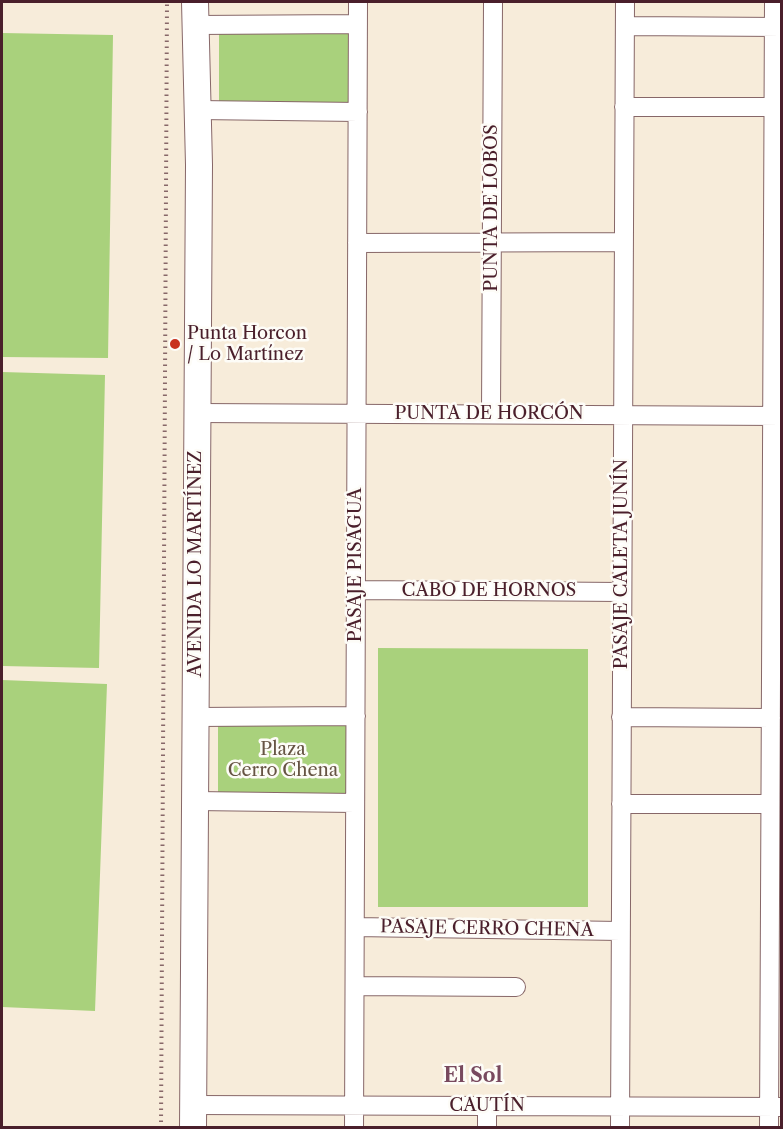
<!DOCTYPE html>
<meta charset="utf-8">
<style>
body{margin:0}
#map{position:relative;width:783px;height:1129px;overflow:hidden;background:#f7ecda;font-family:"Libre Caslon Text",serif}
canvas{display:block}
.frame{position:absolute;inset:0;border:3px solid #4a1f2b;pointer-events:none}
</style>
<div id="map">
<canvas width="783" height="1129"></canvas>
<div class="frame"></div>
</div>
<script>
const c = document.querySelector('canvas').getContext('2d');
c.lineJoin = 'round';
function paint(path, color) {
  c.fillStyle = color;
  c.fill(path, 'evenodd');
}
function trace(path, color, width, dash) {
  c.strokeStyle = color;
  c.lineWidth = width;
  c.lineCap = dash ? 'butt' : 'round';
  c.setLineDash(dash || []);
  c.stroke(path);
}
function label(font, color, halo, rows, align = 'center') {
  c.font = font + ' "Libre Caslon Text",serif';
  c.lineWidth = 5;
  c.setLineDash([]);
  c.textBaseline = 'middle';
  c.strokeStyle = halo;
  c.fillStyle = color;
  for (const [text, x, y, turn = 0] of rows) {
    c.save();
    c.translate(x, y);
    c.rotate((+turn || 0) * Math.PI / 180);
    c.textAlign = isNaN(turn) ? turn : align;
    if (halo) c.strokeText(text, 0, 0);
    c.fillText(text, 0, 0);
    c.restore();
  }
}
const green = new Path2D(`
 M 351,29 L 351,103 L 219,105 L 219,34 Z
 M 2,33 L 113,35 L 108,358 L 2,357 Z
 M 2,372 L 105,375 L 99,668 L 2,666 Z
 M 378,648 L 588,649 L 588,907 L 378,907 Z
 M 2,680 L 107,684 L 95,1011 L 2,1007 Z
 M 218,722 L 348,722 L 348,799 L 218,798 Z`);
const path = new Path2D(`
 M 161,1128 L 167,2`);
const minor = new Path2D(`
 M 195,25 L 358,24
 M 625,26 L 782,27
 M 624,107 L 774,107
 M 198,110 L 358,112
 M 357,243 L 624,242
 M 197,413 L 782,416
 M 491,414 L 493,2
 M 356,590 L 622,592
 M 195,717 L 356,716
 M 621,717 L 771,718
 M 195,801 L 355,803
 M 621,804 L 770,804
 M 355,927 L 620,931
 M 355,986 L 516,987
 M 193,1105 L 780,1107
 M 354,1128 L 358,2
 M 487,1128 L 487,1106
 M 620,1128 L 625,2
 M 769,1128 L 774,2`);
const secondary = new Path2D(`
 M 193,1128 L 199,165 L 195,2`);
const markers = [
 [175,344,6,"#c8321e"]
];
const streetNames = [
 ["PUNTA DE LOBOS",492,208,-90],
 ["PUNTA DE HORCÓN",489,414],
 ["AVENIDA LO MARTÍNEZ",196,564,-90],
 ["PASAJE CALETA JUNÍN",622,564,-90],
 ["PASAJE PISAGUA",356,565,-90],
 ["CABO DE HORNOS",489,591],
 ["PASAJE CERRO CHENA",487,929,1],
 ["CAUTÍN",487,1106]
];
const poiNames = [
 ["Punta Horcon",187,334],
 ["/ Lo Martínez",187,355]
];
const parkNames = [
 ["Plaza",283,750],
 ["Cerro Chena",283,771]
];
const neighbourhoodNames = [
 ["El Sol",473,1076]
];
paint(green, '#a9d17c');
trace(minor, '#876768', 20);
trace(secondary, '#876768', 28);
trace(path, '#876768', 4, [1.5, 4.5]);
trace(minor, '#fff', 18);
trace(secondary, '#fff', 26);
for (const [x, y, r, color] of markers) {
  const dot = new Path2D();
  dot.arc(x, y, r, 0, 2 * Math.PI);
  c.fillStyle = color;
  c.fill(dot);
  trace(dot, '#fdfcf7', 2);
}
label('18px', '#4a1f2b', '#fdfcf7', streetNames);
label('18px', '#4a1f2b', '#fdfcf7', poiNames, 'left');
label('18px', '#665443', '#fdfcf7', parkNames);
label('bold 20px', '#78495e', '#fdfcf7', neighbourhoodNames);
</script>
